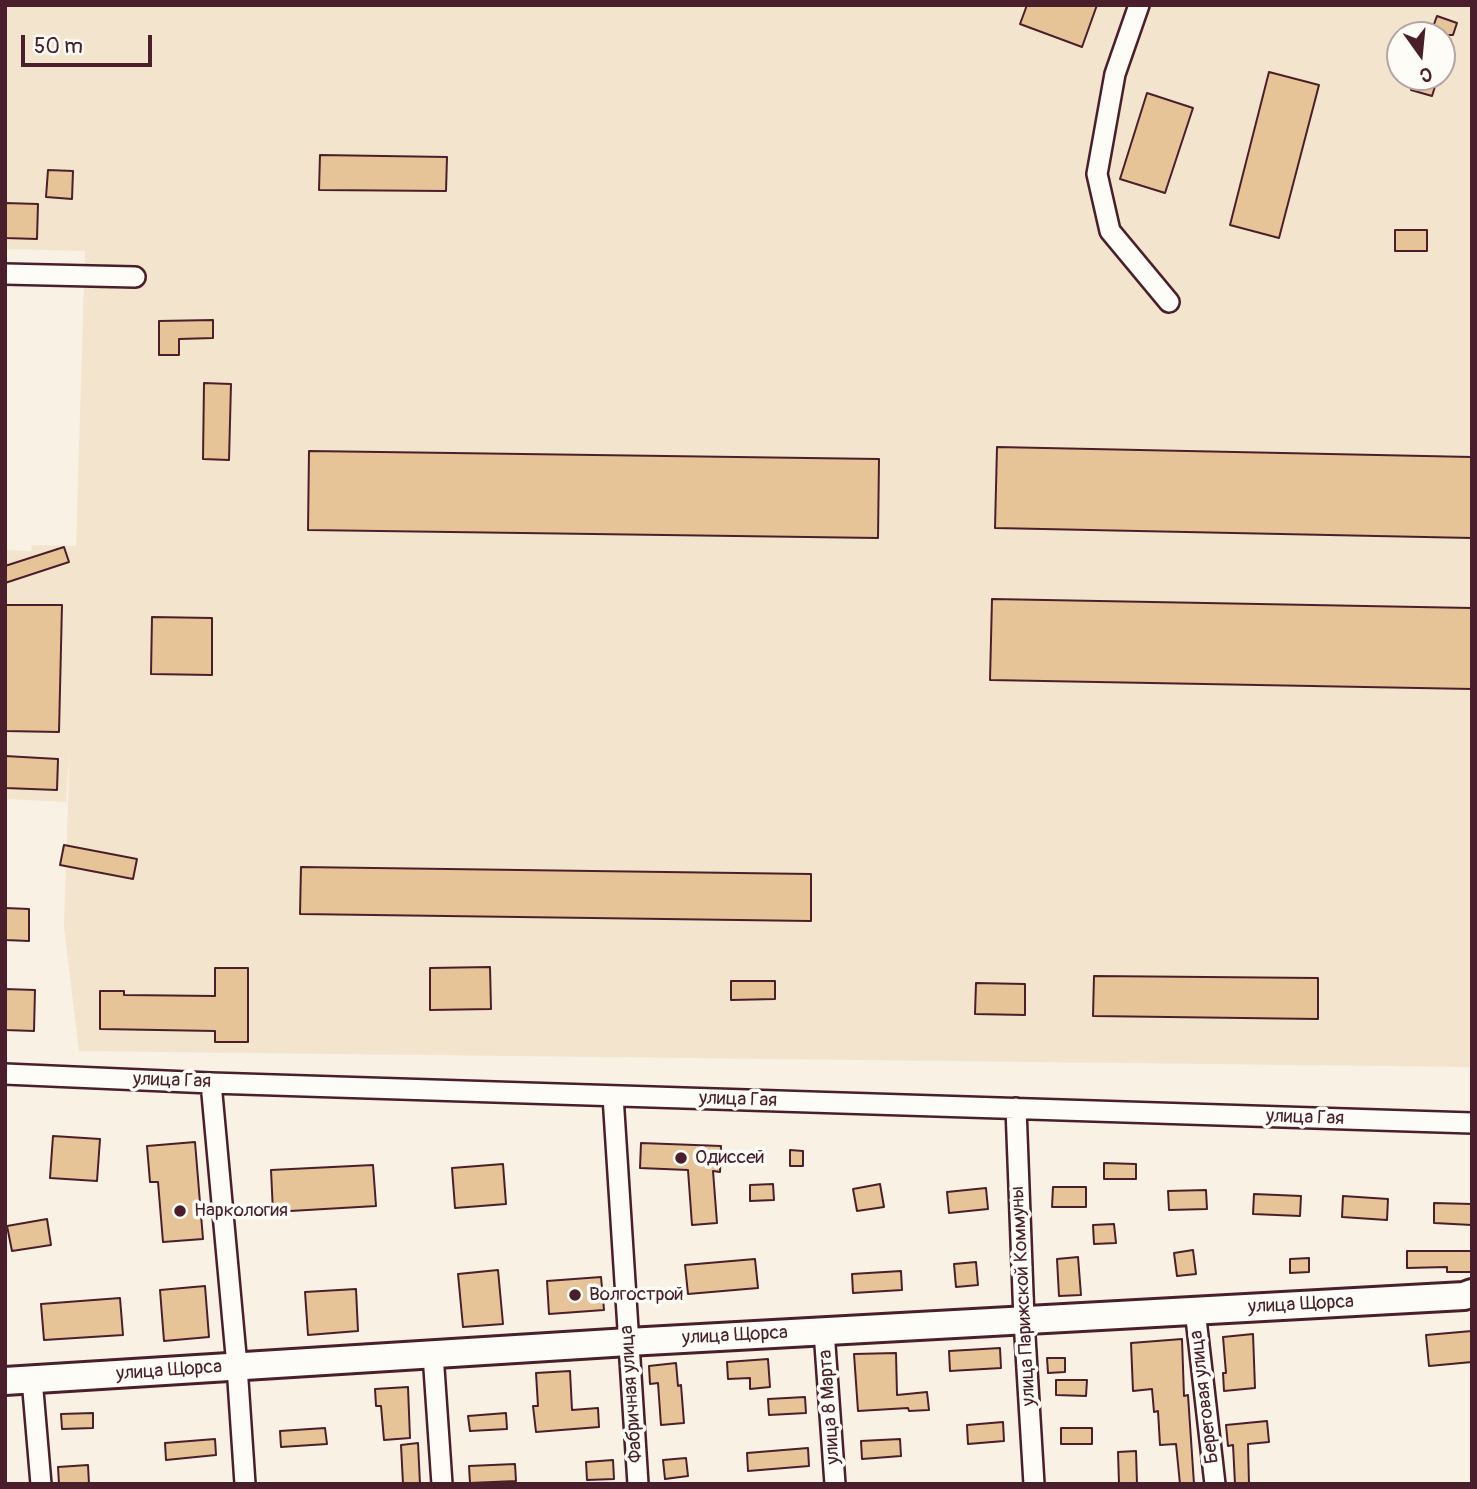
<!DOCTYPE html>
<meta charset="utf-8">
<style>
body{margin:0}
#map{position:relative;width:1477px;height:1489px;overflow:hidden;background:#f8f1e4;font-family:Pangolin,sans-serif}
canvas{display:block}
.frame{position:absolute;inset:0;border:7px solid #4a1f2b;pointer-events:none}
.north{position:absolute;left:1386px;top:21px;width:70px;height:70px;box-sizing:border-box;background:#fdfcf7;border:2px solid #b5a4a5;border-radius:50%;rotate:165deg;font-size:19px;font-weight:700;line-height:28px;text-align:center;color:#4a1f2b}
.north::after{content:'';display:block;margin:auto;width:24px;height:32px;background:#4a1f2b;clip-path:polygon(50% 0,100% 100%,50% 72%,0 100%)}
.scale{position:absolute;left:21px;top:35px;width:131px;height:32px;box-sizing:border-box;border:4px solid #4a1f2b;border-top:0;padding-left:9px;font-size:21px;line-height:24px;white-space:nowrap;color:#4a1f2b;-webkit-text-stroke:5px #fdfcf7;paint-order:stroke}
</style>
<div id="map">
<canvas width="1477" height="1489"></canvas>
<div class="frame"></div>
<div class="north">С</div>
<div class="scale">50 m</div>
</div>
<script>
const c = document.querySelector('canvas').getContext('2d');
c.lineJoin = 'round';
function paint(path, color) {
  c.fillStyle = color;
  c.fill(path, 'evenodd');
}
function trace(path, color, width, dash) {
  c.strokeStyle = color;
  c.lineWidth = width;
  c.lineCap = dash ? 'butt' : 'round';
  c.setLineDash(dash || []);
  c.stroke(path);
}
function label(font, color, halo, rows, align = 'center') {
  c.font = font + ' Pangolin,sans-serif';
  c.lineWidth = 7;
  c.setLineDash([]);
  c.textBaseline = 'middle';
  c.strokeStyle = halo;
  c.fillStyle = color;
  for (const [text, x, y, turn = 0] of rows) {
    c.save();
    c.translate(x, y);
    c.rotate((+turn || 0) * Math.PI / 180);
    c.textAlign = isNaN(turn) ? turn : align;
    if (halo) c.strokeText(text, 0, 0);
    c.fillText(text, 0, 0);
    c.restore();
  }
}
const built = new Path2D(`
 M 5,5 L 1472,5 L 1472,1067 L 79,1051 L 64,927 L 70,742 L 66,802 L 5,799 L 5,550 L 31,551 L 32,545 L 76,546 L 85,251 L 5,249 ZM 1400,35 L 1442,35 L 1442,77 L 1400,77 Z`);
const building = new Path2D(`
 M 1027,5 L 1097,5 L 1082,47 L 1020,24 Z
 M 1437,16 L 1457,23 L 1453,35 L 1430,35 Z
 M 1269,72 L 1319,85 L 1279,238 L 1230,225 Z
 M 1416,77 L 1438,77 L 1432,96 L 1411,90 Z
 M 1147,93 L 1193,108 L 1165,193 L 1120,179 Z
 M 320,155 L 447,157 L 446,191 L 319,190 Z
 M 48,170 L 73,171 L 72,199 L 46,197 Z
 M 5,203 L 38,204 L 37,239 L 5,238 Z
 M 1395,230 L 1427,230 L 1427,251 L 1395,251 Z
 M 213,320 L 213,338 L 179,339 L 179,355 L 159,355 L 159,321 Z
 M 204,383 L 231,384 L 229,460 L 203,459 Z
 M 997,447 L 1472,457 L 1472,538 L 995,528 Z
 M 309,451 L 879,459 L 878,538 L 308,530 Z
 M 64,547 L 69,562 L 5,583 L 5,566 Z
 M 992,599 L 1472,608 L 1472,689 L 990,680 Z
 M 5,605 L 62,605 L 59,732 L 5,731 Z
 M 152,617 L 212,618 L 212,675 L 151,674 Z
 M 5,756 L 58,759 L 57,790 L 5,788 Z
 M 64,845 L 137,859 L 133,879 L 60,865 Z
 M 301,867 L 811,874 L 811,921 L 300,914 Z
 M 5,908 L 29,909 L 29,941 L 5,940 Z
 M 490,967 L 491,1009 L 430,1010 L 430,968 Z
 M 215,968 L 248,968 L 248,1042 L 215,1042 L 215,1031 L 100,1029 L 100,991 L 124,991 L 124,995 L 215,996 Z
 M 1094,976 L 1318,978 L 1318,1019 L 1093,1016 Z
 M 731,981 L 775,981 L 775,999 L 731,1000 Z
 M 976,983 L 1025,984 L 1025,1015 L 975,1014 Z
 M 5,989 L 35,990 L 34,1031 L 5,1030 Z
 M 53,1136 L 100,1139 L 97,1181 L 50,1178 Z
 M 195,1142 L 203,1239 L 163,1242 L 158,1182 L 150,1182 L 147,1146 Z
 M 641,1143 L 721,1146 L 720,1172 L 713,1171 L 717,1223 L 692,1225 L 688,1170 L 640,1168 Z
 M 790,1150 L 803,1151 L 803,1166 L 790,1166 Z
 M 1104,1163 L 1136,1164 L 1136,1179 L 1104,1179 Z
 M 503,1164 L 506,1204 L 455,1208 L 452,1168 Z
 M 373,1165 L 376,1206 L 273,1212 L 271,1170 Z
 M 773,1184 L 774,1200 L 750,1201 L 750,1185 Z
 M 880,1184 L 884,1207 L 857,1211 L 853,1189 Z
 M 1053,1187 L 1086,1187 L 1086,1207 L 1052,1207 Z
 M 986,1188 L 988,1209 L 949,1213 L 947,1192 Z
 M 1206,1190 L 1207,1209 L 1169,1210 L 1168,1191 Z
 M 1254,1194 L 1301,1196 L 1300,1216 L 1253,1214 Z
 M 1343,1196 L 1388,1199 L 1387,1220 L 1342,1217 Z
 M 1434,1203 L 1472,1204 L 1472,1225 L 1434,1223 Z
 M 47,1219 L 51,1245 L 12,1251 L 7,1226 Z
 M 1114,1224 L 1116,1243 L 1094,1244 L 1093,1225 Z
 M 1193,1250 L 1196,1274 L 1177,1276 L 1174,1253 Z
 M 1407,1251 L 1472,1251 L 1472,1272 L 1447,1272 L 1447,1267 L 1407,1268 Z
 M 1078,1257 L 1081,1295 L 1059,1296 L 1057,1259 Z
 M 1309,1258 L 1309,1272 L 1290,1273 L 1290,1259 Z
 M 755,1259 L 758,1288 L 688,1294 L 685,1265 Z
 M 976,1262 L 978,1285 L 956,1287 L 954,1264 Z
 M 498,1270 L 503,1324 L 463,1327 L 458,1274 Z
 M 901,1271 L 902,1290 L 853,1293 L 852,1274 Z
 M 601,1277 L 604,1310 L 549,1314 L 547,1281 Z
 M 205,1286 L 209,1337 L 164,1341 L 160,1290 Z
 M 356,1289 L 358,1331 L 308,1335 L 305,1292 Z
 M 120,1298 L 123,1335 L 44,1340 L 41,1304 Z
 M 1472,1331 L 1472,1362 L 1429,1366 L 1426,1335 Z
 M 1253,1334 L 1255,1388 L 1224,1391 L 1223,1373 L 1226,1373 L 1223,1337 Z
 M 1182,1339 L 1184,1396 L 1188,1395 L 1194,1484 L 1180,1484 L 1176,1444 L 1160,1445 L 1158,1411 L 1154,1412 L 1152,1389 L 1133,1391 L 1131,1343 Z
 M 1000,1348 L 1001,1368 L 950,1371 L 949,1351 Z
 M 896,1353 L 897,1395 L 927,1392 L 929,1410 L 909,1411 L 908,1408 L 858,1411 L 854,1354 Z
 M 1047,1358 L 1065,1358 L 1065,1372 L 1048,1373 Z
 M 768,1359 L 770,1387 L 750,1389 L 750,1378 L 728,1379 L 727,1362 Z
 M 676,1363 L 678,1386 L 681,1385 L 684,1423 L 661,1425 L 658,1383 L 650,1384 L 649,1366 Z
 M 570,1371 L 572,1410 L 598,1408 L 599,1427 L 536,1432 L 533,1406 L 538,1406 L 536,1373 Z
 M 1056,1380 L 1087,1380 L 1086,1396 L 1056,1395 Z
 M 408,1387 L 410,1438 L 384,1440 L 381,1406 L 376,1406 L 375,1389 Z
 M 805,1397 L 806,1413 L 769,1415 L 768,1399 Z
 M 93,1413 L 93,1428 L 62,1429 L 61,1414 Z
 M 506,1413 L 507,1429 L 470,1431 L 468,1416 Z
 M 1267,1421 L 1269,1442 L 1248,1444 L 1249,1484 L 1235,1484 L 1233,1445 L 1228,1446 L 1226,1425 Z
 M 1003,1422 L 1004,1441 L 968,1444 L 967,1425 Z
 M 325,1428 L 327,1444 L 281,1447 L 280,1431 Z
 M 1061,1428 L 1092,1428 L 1092,1444 L 1061,1444 Z
 M 215,1439 L 216,1455 L 166,1460 L 165,1443 Z
 M 900,1439 L 901,1456 L 862,1459 L 861,1441 Z
 M 418,1443 L 420,1484 L 403,1484 L 401,1445 Z
 M 808,1448 L 809,1466 L 748,1471 L 747,1453 Z
 M 1136,1451 L 1137,1484 L 1119,1484 L 1118,1452 Z
 M 686,1458 L 688,1476 L 665,1479 L 663,1460 Z
 M 613,1460 L 614,1479 L 587,1480 L 586,1462 Z
 M 515,1464 L 516,1481 L 470,1483 L 469,1466 Z
 M 88,1465 L 89,1484 L 59,1484 L 58,1467 Z`);
const minor = new Path2D(`
 M 1139,5 L 1115,74 L 1097,174 L 1110,231 L 1169,302
 M 5,274 L 135,277
 M 5,1074 L 211,1083 L 1472,1123
 M 211,1083 L 237,1366 L 245,1484
 M 613,1096 L 638,1484
 M 1016,1108 L 1024,1320 L 1034,1484
 M 1195,1310 L 1215,1484
 M 824,1331 L 835,1484
 M 433,1354 L 442,1484
 M 32,1379 L 41,1484`);
const major = new Path2D(`
 M 5,1381 L 628,1342 L 1464,1296 L 1472,1293`);
const markers = [
 [681,1158,7,"#4a1f2b"],
 [180,1211,7,"#4a1f2b"],
 [575,1295,7,"#4a1f2b"]
];
const streetNames = [
 ["улица Гая",172,1081,2],
 ["улица Гая",738,1100,2],
 ["улица Гая",1305,1118,2],
 ["улица Парижской Коммуны",1024,1296,-93],
 ["улица Щорса",1301,1305,-3],
 ["улица Щорса",735,1336,-3],
 ["улица Щорса",169,1371,-4],
 ["Фабричная улица",632,1394,-94],
 ["Береговая улица",1205,1397,-97],
 ["улица 8 Марта",830,1407,-94]
];
const poiNames = [
 ["Одиссей",695,1158],
 ["Наркология",194,1211],
 ["Волгострой",589,1295]
];
paint(built, '#f3e4cd');
paint(building, '#e6c498');
trace(building, '#4a1f2b', 2);
trace(minor, '#4a1f2b', 24);
trace(major, '#4a1f2b', 32);
trace(minor, '#fdfcf7', 19);
trace(major, '#fdfcf7', 26);
for (const [x, y, r, color] of markers) {
  const dot = new Path2D();
  dot.arc(x, y, r, 0, 2 * Math.PI);
  c.fillStyle = color;
  c.fill(dot);
  trace(dot, '#fdfcf7', 2.5);
}
label('19px', '#4a1f2b', '#fdfcf7', streetNames);
label('19px', '#4a1f2b', '#fdfcf7', poiNames, 'left');
</script>
